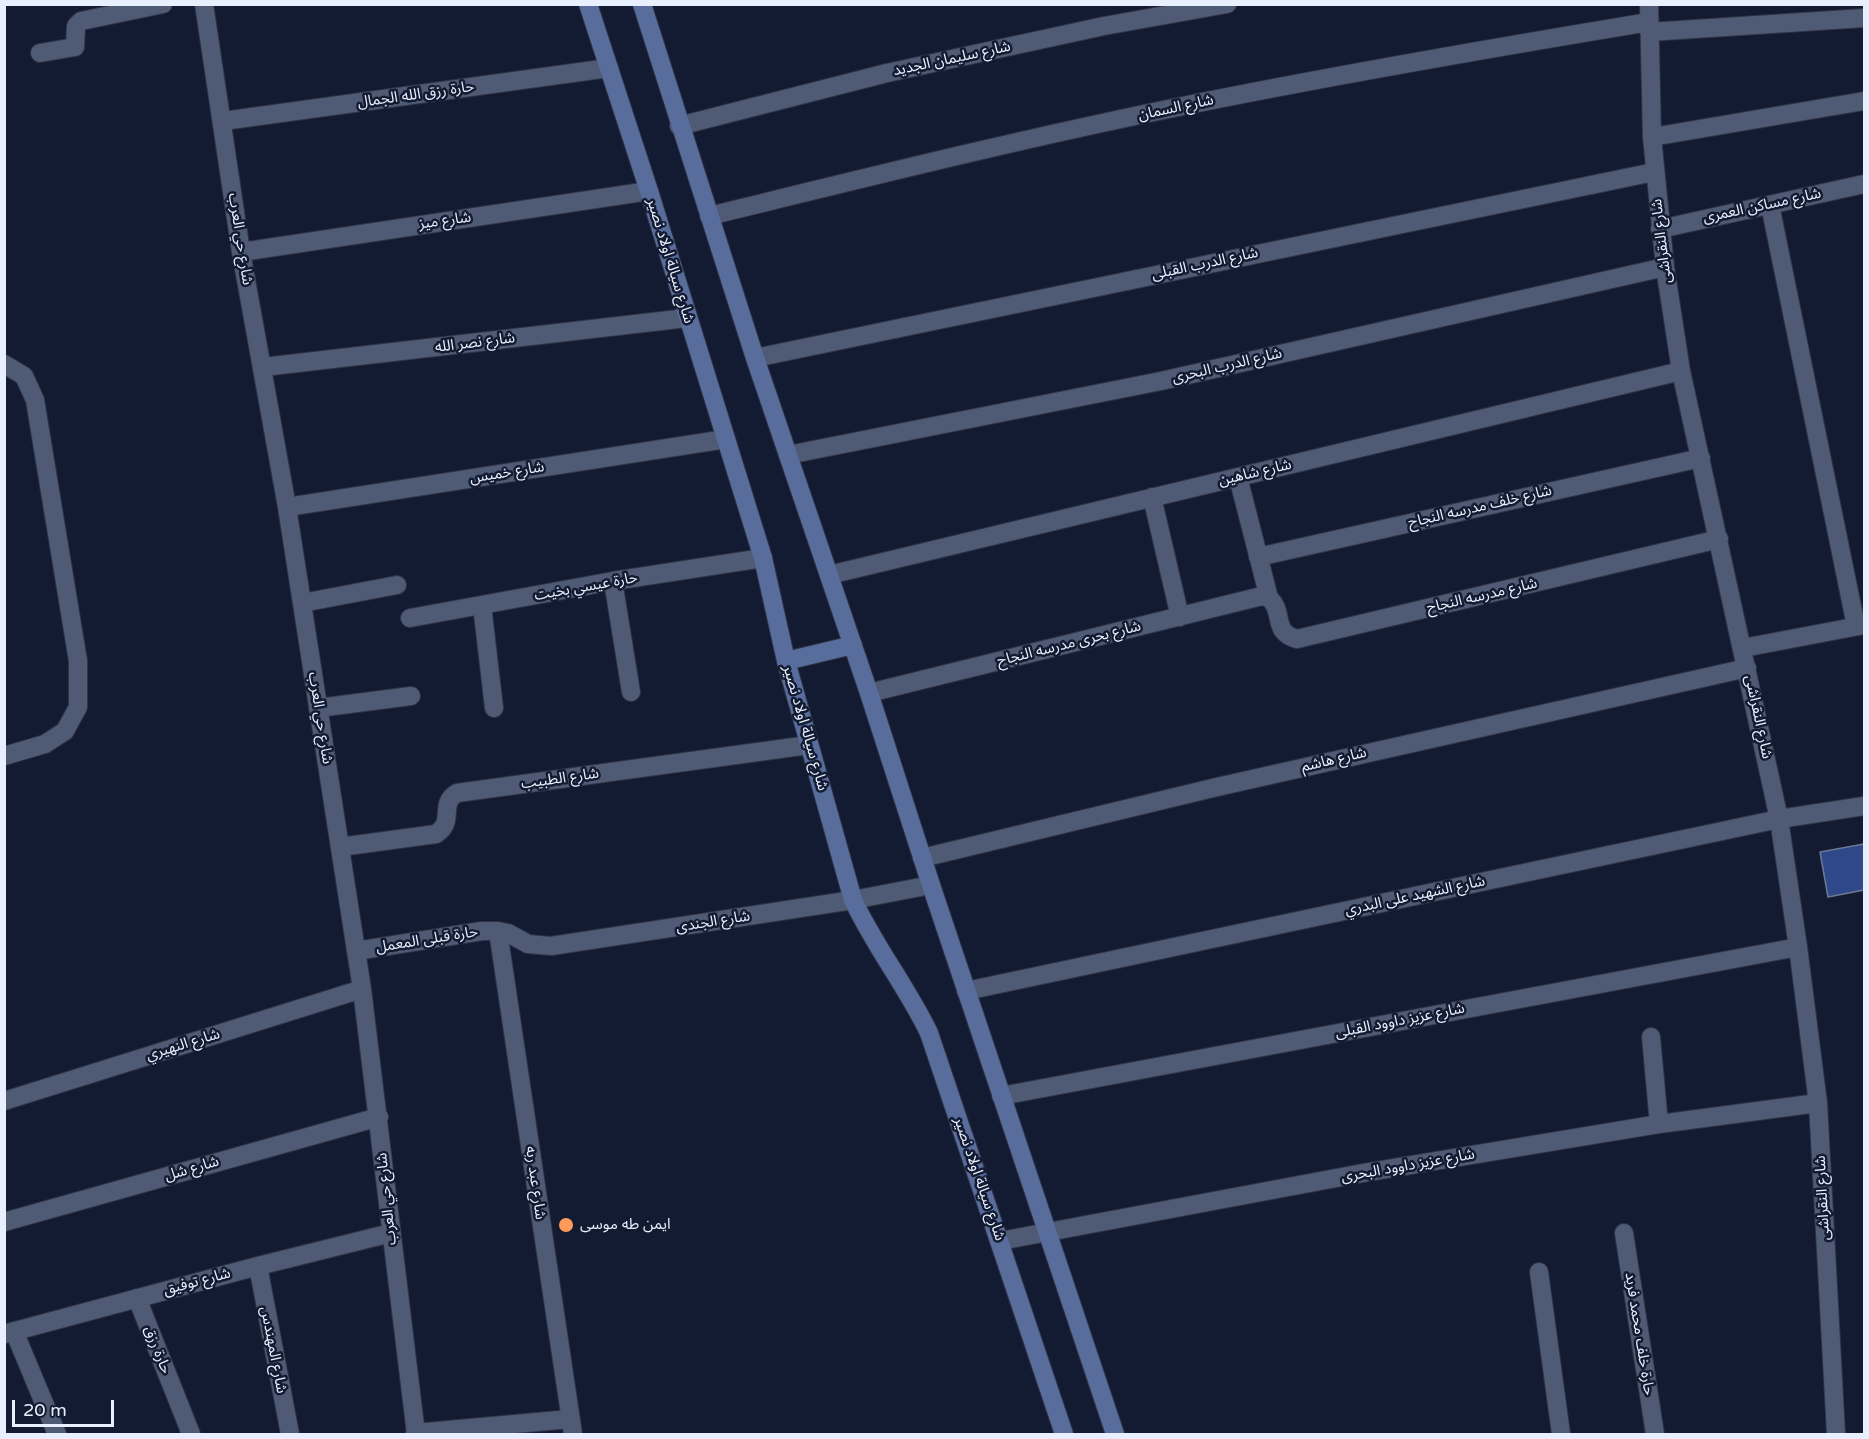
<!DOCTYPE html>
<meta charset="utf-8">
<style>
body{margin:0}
#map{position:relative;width:1869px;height:1439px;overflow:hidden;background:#121b31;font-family:"Varela Round",sans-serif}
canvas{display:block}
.frame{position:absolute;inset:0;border:6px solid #e8effe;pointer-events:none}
.scale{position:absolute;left:12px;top:1400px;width:102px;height:27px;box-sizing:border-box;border:3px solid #e8effe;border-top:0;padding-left:8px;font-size:18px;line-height:21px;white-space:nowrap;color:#e8effe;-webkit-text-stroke:4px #121b31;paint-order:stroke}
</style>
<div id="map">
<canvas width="1869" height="1439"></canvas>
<div class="frame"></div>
<div class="scale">20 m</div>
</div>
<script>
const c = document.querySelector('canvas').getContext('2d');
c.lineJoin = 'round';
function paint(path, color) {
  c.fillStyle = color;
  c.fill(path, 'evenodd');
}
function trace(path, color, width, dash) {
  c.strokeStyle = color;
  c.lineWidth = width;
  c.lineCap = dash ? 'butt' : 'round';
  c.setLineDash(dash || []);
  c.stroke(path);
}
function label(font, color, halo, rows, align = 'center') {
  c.font = font + ' "Varela Round","Noto Sans Arabic",sans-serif';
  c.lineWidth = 5;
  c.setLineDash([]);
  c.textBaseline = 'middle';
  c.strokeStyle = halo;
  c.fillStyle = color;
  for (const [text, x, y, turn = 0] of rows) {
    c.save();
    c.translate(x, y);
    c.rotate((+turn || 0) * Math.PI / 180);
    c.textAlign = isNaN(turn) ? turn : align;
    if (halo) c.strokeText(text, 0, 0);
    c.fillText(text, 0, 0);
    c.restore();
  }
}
const building = new Path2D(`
 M 1864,844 L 1864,890 L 1828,897 L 1820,852 Z`);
const lane = new Path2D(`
 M 1539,1272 L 1561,1434`);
const street = new Path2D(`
 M 204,4 L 241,252 L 287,507 L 362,989 L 416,1434
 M 1649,4 L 1652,137 L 1665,267 L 1681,371 L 1779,819 L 1798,947 L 1818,1103 L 1836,1434
 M 1649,32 L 1864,18
 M 40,53 L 75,47 L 76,26 L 81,21 L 163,4
 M 223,121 L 609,68
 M 679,126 L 887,73 L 1104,26 L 1227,4
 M 1652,137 L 1864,101
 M 1770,205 L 1856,626
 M 709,216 C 865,178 1021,139 1178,107 C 1334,75 1492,48 1649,22
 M 1660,229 L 1864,184
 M 241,252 L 649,191
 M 755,358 L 1654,172
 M 4,364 L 24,376 L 35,400 L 78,661 L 78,707 L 65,731 L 45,744 L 4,756
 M 263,367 L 687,318
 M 788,455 L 1161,381 L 1665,267
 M 1238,477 L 1269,598 C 1285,612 1271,632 1297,639 L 1719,539
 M 1152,497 L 1180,617
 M 287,507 L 726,439
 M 1258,557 L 1701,458
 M 829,575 L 1681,371
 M 613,581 L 631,692
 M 302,603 L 397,585
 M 482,605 L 494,708
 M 410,618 L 613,581 L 763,558
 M 1743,648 L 1864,625
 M 869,693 L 1262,596 L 1269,598
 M 318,708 L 411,696
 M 340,847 L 436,834 C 456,821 438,804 457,793 L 809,745
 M 922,858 L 1217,787 L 1747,668
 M 498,931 L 573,1434
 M 356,951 L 482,931 L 498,931 L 508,933 L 528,944 L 551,946 L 853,900 L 931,885
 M 966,991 L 1779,819 L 1864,806
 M 1651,1037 L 1659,1124
 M 1001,1096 L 1798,947
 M 4,1101 L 362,989
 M 4,1222 L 379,1117
 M 1624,1233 L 1655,1434
 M 1000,1241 L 1363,1173 L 1659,1124 L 1818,1103
 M 258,1266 L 290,1434
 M 137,1298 L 191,1434
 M 14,1331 L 57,1434
 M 4,1334 L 258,1266 L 391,1233
 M 415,1433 L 570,1419`);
const secondary = new Path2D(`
 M 588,4 L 649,191 L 763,558 L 786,661 L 853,900 C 875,947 907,987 929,1033 L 1064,1434
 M 642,4 L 755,358 L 869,693 L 931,885 L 1115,1434
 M 786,661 L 853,645`);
const markers = [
 [566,1225,8,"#ff9b5a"]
];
const streetNames = [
 ["شارع سليمان الجديد",952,59,-12],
 ["حارة رزق الله الجمال",416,95,-8],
 ["شارع السمان",1176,108,-12],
 ["شارع مساكن العمرى",1762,206,-12],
 ["شارع ميز",445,221,-8],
 ["شارع حي العرب",240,239,81],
 ["شارع النقراشى",1662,241,-97],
 ["شارع سيالة اولاد نصير",670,261,73],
 ["شارع الدرب القبلى",1205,264,-12],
 ["شارع نصر الله",475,343,-7],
 ["شارع الدرب البحرى",1227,366,-13],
 ["شارع خميس",507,473,-9],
 ["شارع شاهين",1255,473,-13],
 ["شارع خلف مدرسه النجاح",1480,507,-13],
 ["حارة عيسي بخيت",586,587,-10],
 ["شارع مدرسه النجاح",1482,596,-13],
 ["شارع بحرى مدرسه النجاح",1069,644,-14],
 ["شارع النقراشى",1758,717,78],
 ["شارع حي العرب",320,718,81],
 ["شارع سيالة اولاد نصير",805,728,74],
 ["شارع هاشم",1334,760,-13],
 ["شارع الطبيب",560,779,-8],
 ["شارع الشهيد على البدري",1415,896,-12],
 ["شارع الجندى",713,922,-9],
 ["حارة قبلى المعمل",427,940,-9],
 ["شارع عزيز داوود القبلى",1400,1021,-11],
 ["شارع النهيري",183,1045,-17],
 ["شارع عزيز داوود البحرى",1408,1166,-10],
 ["شارع شل",192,1169,-16],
 ["شارع سيالة اولاد نصير",979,1179,71],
 ["شارع عبد ربه",535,1183,82],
 ["شارع النقراشى",1823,1198,-93],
 ["شارع حي العرب",387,1199,-96],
 ["شارع توفيق",197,1282,-15],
 ["حارة خلف محمد فريد",1639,1334,81],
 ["حارة رزق",157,1350,68],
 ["شارع المهندس",273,1350,79]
];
const poiNames = [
 ["ايمن طه موسى",580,1225]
];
paint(building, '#2e488a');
trace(building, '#6d7994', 1.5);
trace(lane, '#303446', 20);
trace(street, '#303446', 20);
trace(secondary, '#303446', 20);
trace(lane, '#4f5b74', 18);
trace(street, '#4f5b74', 18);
trace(secondary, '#596d9c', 18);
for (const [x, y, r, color] of markers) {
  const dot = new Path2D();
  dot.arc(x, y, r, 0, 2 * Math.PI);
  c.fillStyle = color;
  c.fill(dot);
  trace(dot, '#121b31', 2);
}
label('15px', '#e8effe', '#121b31', streetNames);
label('15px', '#e8effe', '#121b31', poiNames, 'left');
</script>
